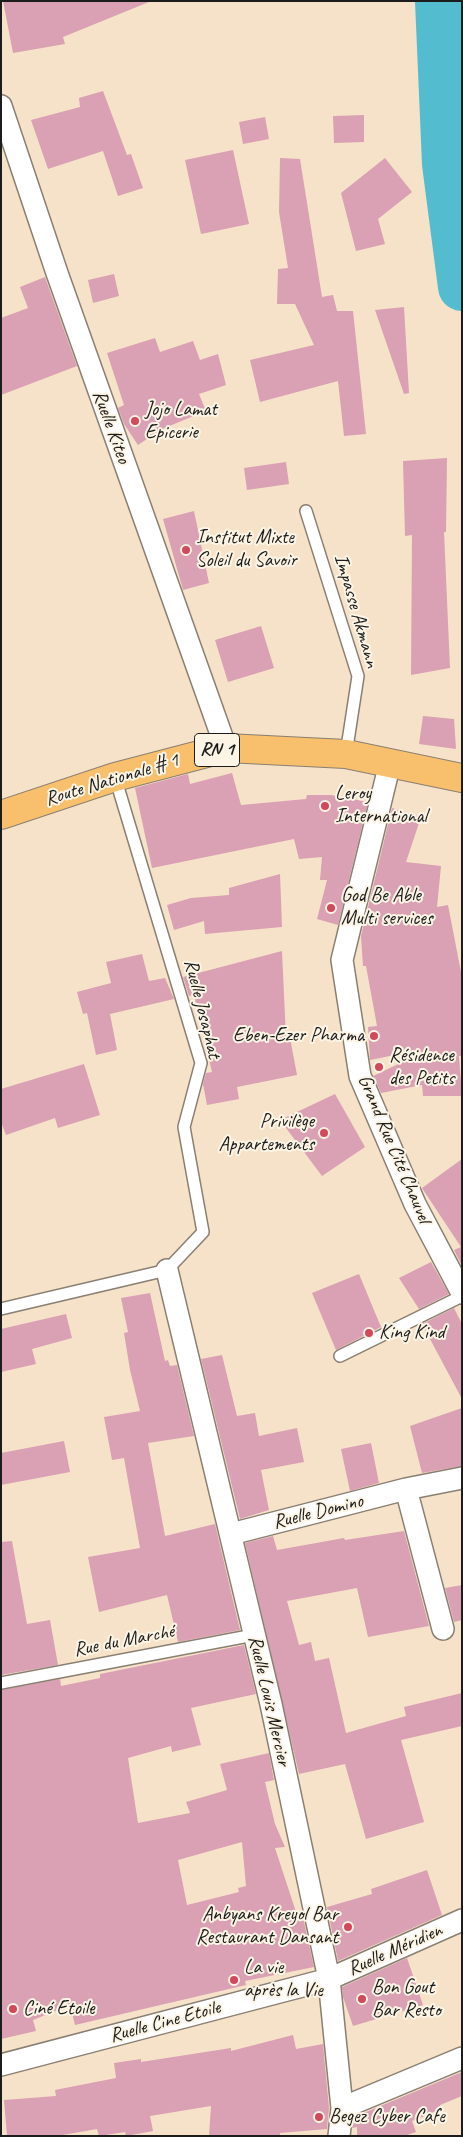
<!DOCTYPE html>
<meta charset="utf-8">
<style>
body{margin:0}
#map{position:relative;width:463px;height:2137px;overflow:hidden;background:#f6e2c8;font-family:Caveat,sans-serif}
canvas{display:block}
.frame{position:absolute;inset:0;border:2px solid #1c1c1c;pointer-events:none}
</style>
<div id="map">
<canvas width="463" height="2137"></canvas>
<div class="frame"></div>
</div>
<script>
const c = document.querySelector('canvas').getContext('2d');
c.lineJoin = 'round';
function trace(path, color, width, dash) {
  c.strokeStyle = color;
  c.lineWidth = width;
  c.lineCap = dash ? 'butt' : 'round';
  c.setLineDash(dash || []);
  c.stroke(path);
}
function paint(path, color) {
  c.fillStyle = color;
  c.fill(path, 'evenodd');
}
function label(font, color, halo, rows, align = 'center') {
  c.font = font + ' Caveat,sans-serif';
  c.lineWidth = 4;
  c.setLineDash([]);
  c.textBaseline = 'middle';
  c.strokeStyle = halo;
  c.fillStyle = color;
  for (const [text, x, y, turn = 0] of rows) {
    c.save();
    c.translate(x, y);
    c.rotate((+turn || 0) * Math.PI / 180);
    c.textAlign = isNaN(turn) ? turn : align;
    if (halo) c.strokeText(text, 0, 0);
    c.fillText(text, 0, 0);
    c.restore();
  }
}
const river = new Path2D(`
 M 439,1 L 446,164 L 462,287`);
const building = new Path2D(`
 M 3,1 L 149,1 L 149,2 L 63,37 L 65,44 L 13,53 Z
 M 103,91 L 127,155 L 131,154 L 143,188 L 118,196 L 103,151 L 48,169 L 31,120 L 80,107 L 79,98 Z
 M 364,115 L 364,142 L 334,143 L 333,116 Z
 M 265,117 L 269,139 L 243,144 L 239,122 Z
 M 233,150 L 249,224 L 201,234 L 185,160 Z
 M 280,158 L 300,159 L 322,297 L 333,295 L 337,311 L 353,311 L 366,434 L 344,436 L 338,381 L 260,402 L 250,360 L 314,345 L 295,304 L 277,304 L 278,269 L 288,268 L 279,212 Z
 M 385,158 L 412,192 L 378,219 L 385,244 L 356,251 L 341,193 Z
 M 114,274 L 119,296 L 93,303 L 88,280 Z
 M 45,277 L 77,366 L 1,395 L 1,318 L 28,308 L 20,287 Z
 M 404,307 L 409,393 L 404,394 L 375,310 Z
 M 155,338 L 160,352 L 193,341 L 200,360 L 218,354 L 226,385 L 199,394 L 206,411 L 162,429 L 138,445 L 124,424 L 118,408 L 124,405 L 107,353 Z
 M 447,458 L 446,532 L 444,532 L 450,668 L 411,675 L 412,535 L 405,536 L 403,461 Z
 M 286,462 L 289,484 L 247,490 L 244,468 Z
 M 194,511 L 209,583 L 183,590 L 163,519 Z
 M 261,626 L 274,668 L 228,682 L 215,640 Z
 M 423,716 L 454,719 L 456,749 L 419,744 Z
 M 232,773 L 241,805 L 306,799 L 307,795 L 331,795 L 368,802 L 338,925 L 317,919 L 327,880 L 320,880 L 322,857 L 299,859 L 294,839 L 152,868 L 135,788 L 188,774 L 190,784 Z
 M 392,808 L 421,817 L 406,862 L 441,866 L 437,907 L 448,905 L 462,977 L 462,1056 L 459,1056 L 462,1096 L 423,1096 L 422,1085 L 381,1093 L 373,1076 L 411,1058 L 409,1052 L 370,1060 L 368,1027 L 377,1026 L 366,966 L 363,966 L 361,936 Z
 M 280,874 L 282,927 L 205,934 L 204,921 L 174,930 L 167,905 L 191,898 L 229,895 L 229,888 Z
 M 282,951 L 286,1038 L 290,1038 L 297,1075 L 237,1087 L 239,1099 L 207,1105 L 203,1084 L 206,1073 L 212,1072 L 194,995 L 189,996 L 183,977 Z
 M 142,954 L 149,981 L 165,978 L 174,999 L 110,1014 L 117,1050 L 96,1055 L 87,1013 L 83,1014 L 77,992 L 111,983 L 106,962 Z
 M 84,1064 L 100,1115 L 58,1128 L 55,1118 L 6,1135 L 1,1122 L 1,1089 Z
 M 335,1094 L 365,1147 L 322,1176 L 280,1120 Z
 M 462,1159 L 462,1266 L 454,1250 L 461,1247 L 422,1188 Z
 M 431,1262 L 449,1294 L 419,1309 L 399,1278 Z
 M 359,1274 L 381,1327 L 336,1350 L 312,1293 Z
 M 150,1293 L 165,1361 L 168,1360 L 170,1366 L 177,1365 L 194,1436 L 148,1443 L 165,1536 L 215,1524 L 240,1630 L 178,1642 L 167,1595 L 99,1612 L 88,1557 L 140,1548 L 124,1458 L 112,1460 L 104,1417 L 140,1411 L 130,1370 L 124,1333 L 128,1332 L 121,1298 Z
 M 454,1308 L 462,1324 L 462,1399 L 422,1324 Z
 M 66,1314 L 72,1338 L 32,1349 L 36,1364 L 1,1372 L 1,1329 Z
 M 222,1355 L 237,1416 L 255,1413 L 259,1436 L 297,1428 L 304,1462 L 261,1470 L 269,1510 L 240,1519 L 201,1359 Z
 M 462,1408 L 462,1466 L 422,1473 L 410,1426 Z
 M 64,1441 L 70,1472 L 1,1485 L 1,1453 Z
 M 371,1443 L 379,1483 L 350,1491 L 341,1449 Z
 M 404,1531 L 429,1626 L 368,1637 L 357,1588 L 287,1601 L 299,1645 L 311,1642 L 315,1661 L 329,1658 L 346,1733 L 406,1716 L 404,1707 L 462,1693 L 462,1726 L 401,1740 L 424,1822 L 366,1839 L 345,1764 L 299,1774 L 245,1543 L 273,1536 L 277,1550 L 344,1538 L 345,1540 Z
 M 12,1541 L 27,1624 L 50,1620 L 58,1665 L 1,1675 L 1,1542 Z
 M 462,1585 L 462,1620 L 454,1622 L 445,1588 Z
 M 244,1645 L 256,1694 L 191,1708 L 201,1745 L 172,1752 L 171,1746 L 128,1758 L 138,1823 L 190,1813 L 186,1802 L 227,1790 L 220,1764 L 269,1753 L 274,1780 L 265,1782 L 275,1824 L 285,1847 L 275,1848 L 297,1915 L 302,1913 L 314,1967 L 245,1981 L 246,1985 L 75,2025 L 70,2005 L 33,2020 L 36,2031 L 1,2039 L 1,1690 L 60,1679 L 61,1686 L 100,1678 L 100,1674 ZM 242,1842 L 246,1886 L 238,1888 L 239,1892 L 187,1905 L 178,1860 Z
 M 427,1870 L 442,1915 L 338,1961 L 327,1907 L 372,1894 L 371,1889 Z
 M 407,1958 L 423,2005 L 353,2026 L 343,1997 L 342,1987 Z
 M 293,2035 L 296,2049 L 323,2044 L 329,2108 L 327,2129 L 280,2133 L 280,2136 L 209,2136 L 211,2106 L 150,2116 L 153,2131 L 126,2136 L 125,2132 L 99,2136 L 97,2129 L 57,2136 L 7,2136 L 4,2100 L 56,2096 L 55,2090 L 116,2078 L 114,2063 L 141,2059 L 141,2062 L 231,2048 L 231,2051 Z
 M 462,2072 L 462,2096 L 440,2105 L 441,2109 L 412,2121 L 416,2132 L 404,2136 L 357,2136 L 357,2127 L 352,2128 L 354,2117 Z`);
const service = new Path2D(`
 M 306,511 L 358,676 L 346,754
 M 1,1309 L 167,1270 L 203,1232 L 184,1127 L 201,1063 L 115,777
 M 340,1356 L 462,1296
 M 1,1683 L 254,1635`);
const minor = new Path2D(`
 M 1,106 L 57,273 L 226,748
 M 390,763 L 342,960 L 360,1076 L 415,1204 L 462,1293
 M 167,1270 L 271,1704 L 329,1979 L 342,2108 L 339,2136
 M 406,1489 L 443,1629
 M 231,1534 L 406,1489 L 462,1478
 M 1,2065 L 329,1979 L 462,1920
 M 342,2108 L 462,2058`);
const primary = new Path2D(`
 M 1,815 L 115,777 L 226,748 L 346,754 L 462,778`);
const markers = [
 [135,421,5,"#d1495b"],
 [186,550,5,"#d1495b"],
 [325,806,5,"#d1495b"],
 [331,908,5,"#d1495b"],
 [374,1036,5,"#d1495b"],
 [379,1067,5,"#d1495b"],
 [324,1133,5,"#d1495b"],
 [369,1333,5,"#d1495b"],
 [348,1927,5,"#d1495b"],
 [234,1980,5,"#d1495b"],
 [362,1999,5,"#d1495b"],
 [13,2009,5,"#d1495b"],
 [319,2117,5,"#d1495b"]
];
const shields = [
 [217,750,45]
];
const shieldNames = [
 ["RN 1",217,750]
];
const poiNames = [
 ["Jojo Lamat",145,410],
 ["Epicerie",145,433],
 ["Institut Mixte",196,538],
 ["Soleil du Savoir",196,561],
 ["Leroy",335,794],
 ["International",335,817],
 ["God Be Able",341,896],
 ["Multi services",341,919],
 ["Eben-Ezer Pharma",364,1036,"right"],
 ["Résidence",389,1056],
 ["des Petits",389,1079],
 ["Privilège",314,1122,"right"],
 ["Appartements",314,1145,"right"],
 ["King Kind",379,1333],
 ["Anbyans Kreyol Bar",338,1915,"right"],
 ["Restaurant Dansant",338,1938,"right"],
 ["La vie",244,1968],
 ["après la Vie",244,1991],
 ["Bon Gout",372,1988],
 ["Bar Resto",372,2011],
 ["Ciné Etoile",23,2009],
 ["Begez Cyber Cafe",329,2117]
];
const streetNames = [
 ["Ruelle Kiteo",111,427,70],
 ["Impasse Akmann",356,611,74],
 ["Route Nationale # 1",112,780,-17],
 ["Ruelle Josaphat",202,1009,76],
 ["Grand Rue Cité Chauvel",394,1149,67],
 ["Ruelle Domino",318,1512,-14],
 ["Rue du Marché",124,1641,-11],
 ["Ruelle Louis Mercier",269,1701,77],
 ["Ruelle Méridien",395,1950,-24],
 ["Ruelle Cine Etoile",165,2022,-15]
];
trace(river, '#53bdcf', 48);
paint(building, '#daa0b4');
trace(service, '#897f72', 14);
trace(minor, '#897f72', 24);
trace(primary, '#897f72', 30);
trace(service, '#fff', 11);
trace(minor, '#fff', 21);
trace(primary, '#f8bf6c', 28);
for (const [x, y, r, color] of markers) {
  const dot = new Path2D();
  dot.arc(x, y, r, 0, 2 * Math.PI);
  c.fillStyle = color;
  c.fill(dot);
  trace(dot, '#fcf5e5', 2);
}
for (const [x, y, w] of shields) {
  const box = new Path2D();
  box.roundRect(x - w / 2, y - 16.5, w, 33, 4);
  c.fillStyle = '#fcf5e5';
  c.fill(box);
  trace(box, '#1c1c1c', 1);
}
label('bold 19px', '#1c1c1c', null, shieldNames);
label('20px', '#1c1c1c', '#fcf5e5', poiNames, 'left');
label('20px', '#1c1c1c', '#fcf5e5', streetNames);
</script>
